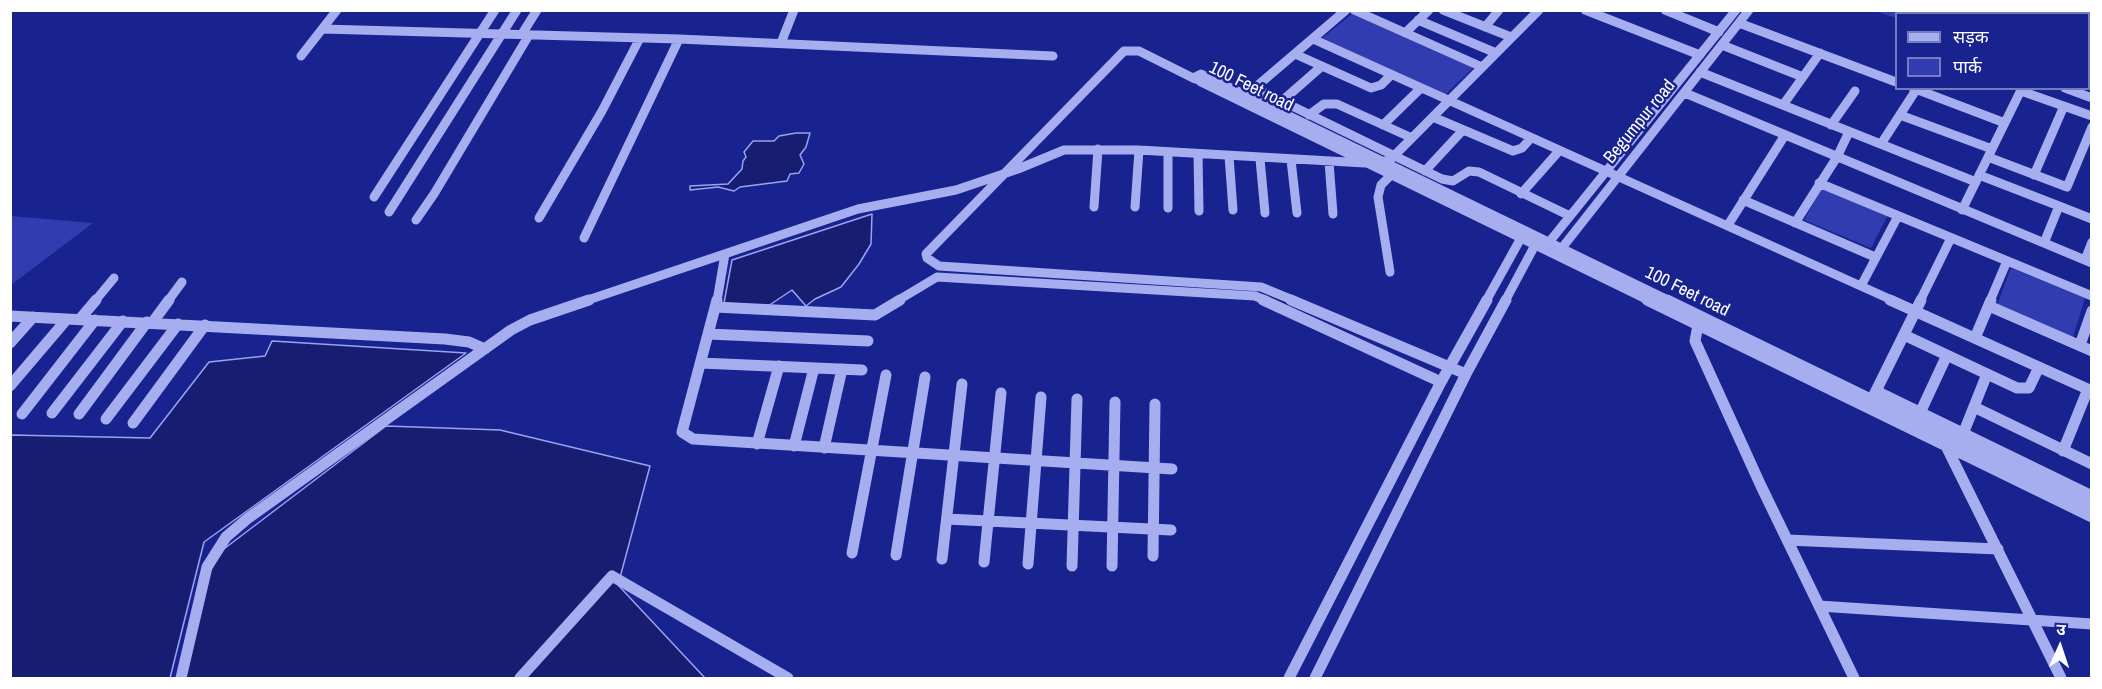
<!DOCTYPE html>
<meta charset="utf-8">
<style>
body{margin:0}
#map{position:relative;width:2102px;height:689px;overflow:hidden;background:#19238f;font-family:"Archivo Narrow","Noto Sans Devanagari",sans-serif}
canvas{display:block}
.frame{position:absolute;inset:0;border:12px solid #fff;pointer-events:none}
.legend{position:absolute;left:1895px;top:12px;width:195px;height:78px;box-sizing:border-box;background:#19238f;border:2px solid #757bbc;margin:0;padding:8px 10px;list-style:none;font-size:18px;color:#fff}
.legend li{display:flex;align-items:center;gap:12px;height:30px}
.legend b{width:30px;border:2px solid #757bbc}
.north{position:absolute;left:2030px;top:617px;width:60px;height:60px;-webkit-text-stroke:4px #19238f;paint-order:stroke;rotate:3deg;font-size:16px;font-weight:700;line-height:24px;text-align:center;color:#fff}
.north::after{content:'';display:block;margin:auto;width:21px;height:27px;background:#fff;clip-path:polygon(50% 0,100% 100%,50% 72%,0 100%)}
</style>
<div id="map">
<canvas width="2102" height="689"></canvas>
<div class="frame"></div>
<ul class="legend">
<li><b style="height:8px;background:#a7aeef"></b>सड़क</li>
<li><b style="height:16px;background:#303caf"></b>पार्क</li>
</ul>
<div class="north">उ</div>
</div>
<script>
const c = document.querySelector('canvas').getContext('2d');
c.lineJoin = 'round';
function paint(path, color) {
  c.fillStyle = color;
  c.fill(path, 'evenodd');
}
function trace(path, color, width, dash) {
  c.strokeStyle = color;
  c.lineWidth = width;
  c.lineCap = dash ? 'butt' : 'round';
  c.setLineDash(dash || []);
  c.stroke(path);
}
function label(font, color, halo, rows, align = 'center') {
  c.font = font + ' "Archivo Narrow",sans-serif';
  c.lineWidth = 5;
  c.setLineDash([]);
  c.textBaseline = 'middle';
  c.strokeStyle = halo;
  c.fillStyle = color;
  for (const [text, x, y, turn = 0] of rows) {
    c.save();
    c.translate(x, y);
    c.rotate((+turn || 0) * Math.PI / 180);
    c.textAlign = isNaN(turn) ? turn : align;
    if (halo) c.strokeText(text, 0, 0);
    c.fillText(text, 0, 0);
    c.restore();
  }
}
const green = new Path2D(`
 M 2000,10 L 2010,13 L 1896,14 L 1896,18 L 1876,11 Z
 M 1352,14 L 1474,67 L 1445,95 L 1321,39 Z
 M 1822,188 L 1888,215 L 1871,248 L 1804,220 Z
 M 11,216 L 93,223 L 11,285 Z
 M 2011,268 L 2085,298 L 2073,337 L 1997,305 Z`);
const water = new Path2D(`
 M 796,133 L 810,133 L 806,147 L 800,155 L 804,164 L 799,173 L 790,174 L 787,181 L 740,187 L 734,191 L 718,187 L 690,190 L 690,186 L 728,184 L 742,169 L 743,161 L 746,157 L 744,152 L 753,141 L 774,141 L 779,136 Z
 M 872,214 L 871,244 L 859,264 L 841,287 L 815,299 L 806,306 L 792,290 L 768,306 L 724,303 L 732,260 Z
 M 272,341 L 466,353 L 204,542 L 170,678 L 11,678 L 11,435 L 150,438 L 209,362 L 265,356 Z
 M 386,426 L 500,430 L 650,466 L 618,585 L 705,678 L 183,678 L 212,558 Z`);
const minorFar1 = new Path2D(`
 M 1354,10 L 1482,67
 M 1443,10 L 1511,37
 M 1585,10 L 1700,55
 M 1665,10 L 1719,32
 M 2059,14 L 2061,10
 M 1418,20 L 1496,53
 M 1739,23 L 1896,82
 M 1485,27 L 1499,10
 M 323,29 L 679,39 L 1053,56
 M 1405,33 L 1429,10
 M 522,34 L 537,10
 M 2088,37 L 2092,39
 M 1313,39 L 1894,301
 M 781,43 L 794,10
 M 1722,45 L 1803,77
 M 1295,54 L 1371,88 L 1381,85 L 1391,75
 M 301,56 L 337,10
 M 2088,62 L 2092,63
 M 1700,72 L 1976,182
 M 1195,79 L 1139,51 L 1124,51 L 926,254 L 927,258 L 939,266 L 1261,287 L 1295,301
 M 1255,88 L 1442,179 L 1453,181 L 1469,171 L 1479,172 L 1570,216
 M 1913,88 L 2005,123
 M 2065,88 L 2092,98
 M 2021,91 L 2092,116
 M 1250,92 L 1346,10
 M 1685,93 L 2092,263
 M 1282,101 L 1322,66
 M 1783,105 L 1820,53
 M 1309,115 L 1324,104 L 1337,104 L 1412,138
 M 1900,115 L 1992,149
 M 1433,117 L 1513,151 L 1522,148 L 1531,138
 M 1383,125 L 1421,88
 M 1831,125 L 1855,91
 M 1881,144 L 1916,90
 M 1168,152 L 1168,208
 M 1198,154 L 1199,211
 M 1229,156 L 1233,210
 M 1988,157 L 2067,187 L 2092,127
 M 1260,159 L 1265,213
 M 1291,160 L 1297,213
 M 1329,162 L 1333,214
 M 1380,163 L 1391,159 L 1539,10
 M 1425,171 L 1463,130
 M 1979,175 L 2059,206 L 2044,243
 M 2034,175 L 2064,106
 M 1819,183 L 2092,296
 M 1521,194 L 1559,151
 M 374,197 L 495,10
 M 1743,200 L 1875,257
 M 2059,206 L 2092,219
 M 1094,207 L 1098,149
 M 1135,207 L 1139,150
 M 1962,210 L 2022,88
 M 389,212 L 517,10
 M 539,218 L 602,111 L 640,38
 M 416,220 L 434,194 L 529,35
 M 1795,223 L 1837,157 L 1849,132
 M 1728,225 L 1785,135
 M 584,238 L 679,39
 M 1546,246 L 1736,10
 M 1558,253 L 1749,10
 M 2085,260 L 2092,242
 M 1390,272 L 1378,197 L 1381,185 L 1392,174
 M 1861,286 L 1898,216
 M 95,301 L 114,278
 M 168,301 L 182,282
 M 585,301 L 858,209 L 956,190 L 1018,169 L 1064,150 L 1139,150 L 1365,163
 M 717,301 L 725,254
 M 897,301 L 937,277 L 1255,296 L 1267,301
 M 1486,301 L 1521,238
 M 1505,301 L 1535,245
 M 1650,301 L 1201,82 L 1195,77 L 1201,74 L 1246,95 L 1670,301
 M 1920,301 L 1951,238
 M 1990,301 L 2007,261`);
const minor = new Path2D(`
 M 717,300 L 682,432 L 693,439 L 1172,469
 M 1263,300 L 1441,382
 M 1291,300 L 1466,374
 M 1647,300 L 2092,517
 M 1667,300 L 2092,507
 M 1890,300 L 2092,391
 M 1989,306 L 2092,351
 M 715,307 L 875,315 L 900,300
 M 10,316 L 445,339 L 469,342 L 485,349
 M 80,319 L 96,300
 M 152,323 L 169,300
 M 1698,325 L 1695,341 L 1761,486 L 1854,678
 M 708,334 L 868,341
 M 1904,335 L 2017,388 L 2029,388 L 2039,367
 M 1975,338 L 1991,300
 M 10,343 L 33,317
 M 2080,345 L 2092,311
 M 701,363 L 862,370
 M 10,386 L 67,319
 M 1876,391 L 2092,496
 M 1873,397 L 1921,300
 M 1974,407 L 2092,464
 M 52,413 L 123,321
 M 1920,413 L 1947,355
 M 22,414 L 95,320
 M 79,414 L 147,322
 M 106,419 L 178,324
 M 133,423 L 205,325
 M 1963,434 L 1987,374
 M 757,444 L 779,366
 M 794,446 L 814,368
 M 824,448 L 842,369
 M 1947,448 L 2061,678
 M 2063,451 L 2088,389
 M 947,519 L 1171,530
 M 1787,540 L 1998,549
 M 852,553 L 886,375
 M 896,555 L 925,377
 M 1153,556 L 1155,404
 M 942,559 L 962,384
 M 984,562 L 1001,393
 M 1028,564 L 1041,397
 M 1072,566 L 1077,399
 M 1112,566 L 1115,402
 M 1819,606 L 2092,624
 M 181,678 L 207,567 L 226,537 L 247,519 L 511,330 L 530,320 L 589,300
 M 520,678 L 612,576 L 788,678
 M 1289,678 L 1441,382 L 1487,300
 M 1315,678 L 1466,374 L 1506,300`);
const streetNames = [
 ["100 Feet road",1251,87,26],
 ["Begumpur road",1640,122,-51],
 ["100 Feet road",1687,292,26]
];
paint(green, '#303caf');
paint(water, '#171e72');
trace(water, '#9aa3f1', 1.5);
trace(minorFar1, '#a7aeef', 9);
trace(minor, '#a7aeef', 11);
label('18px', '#fff', '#19238f', streetNames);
</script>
